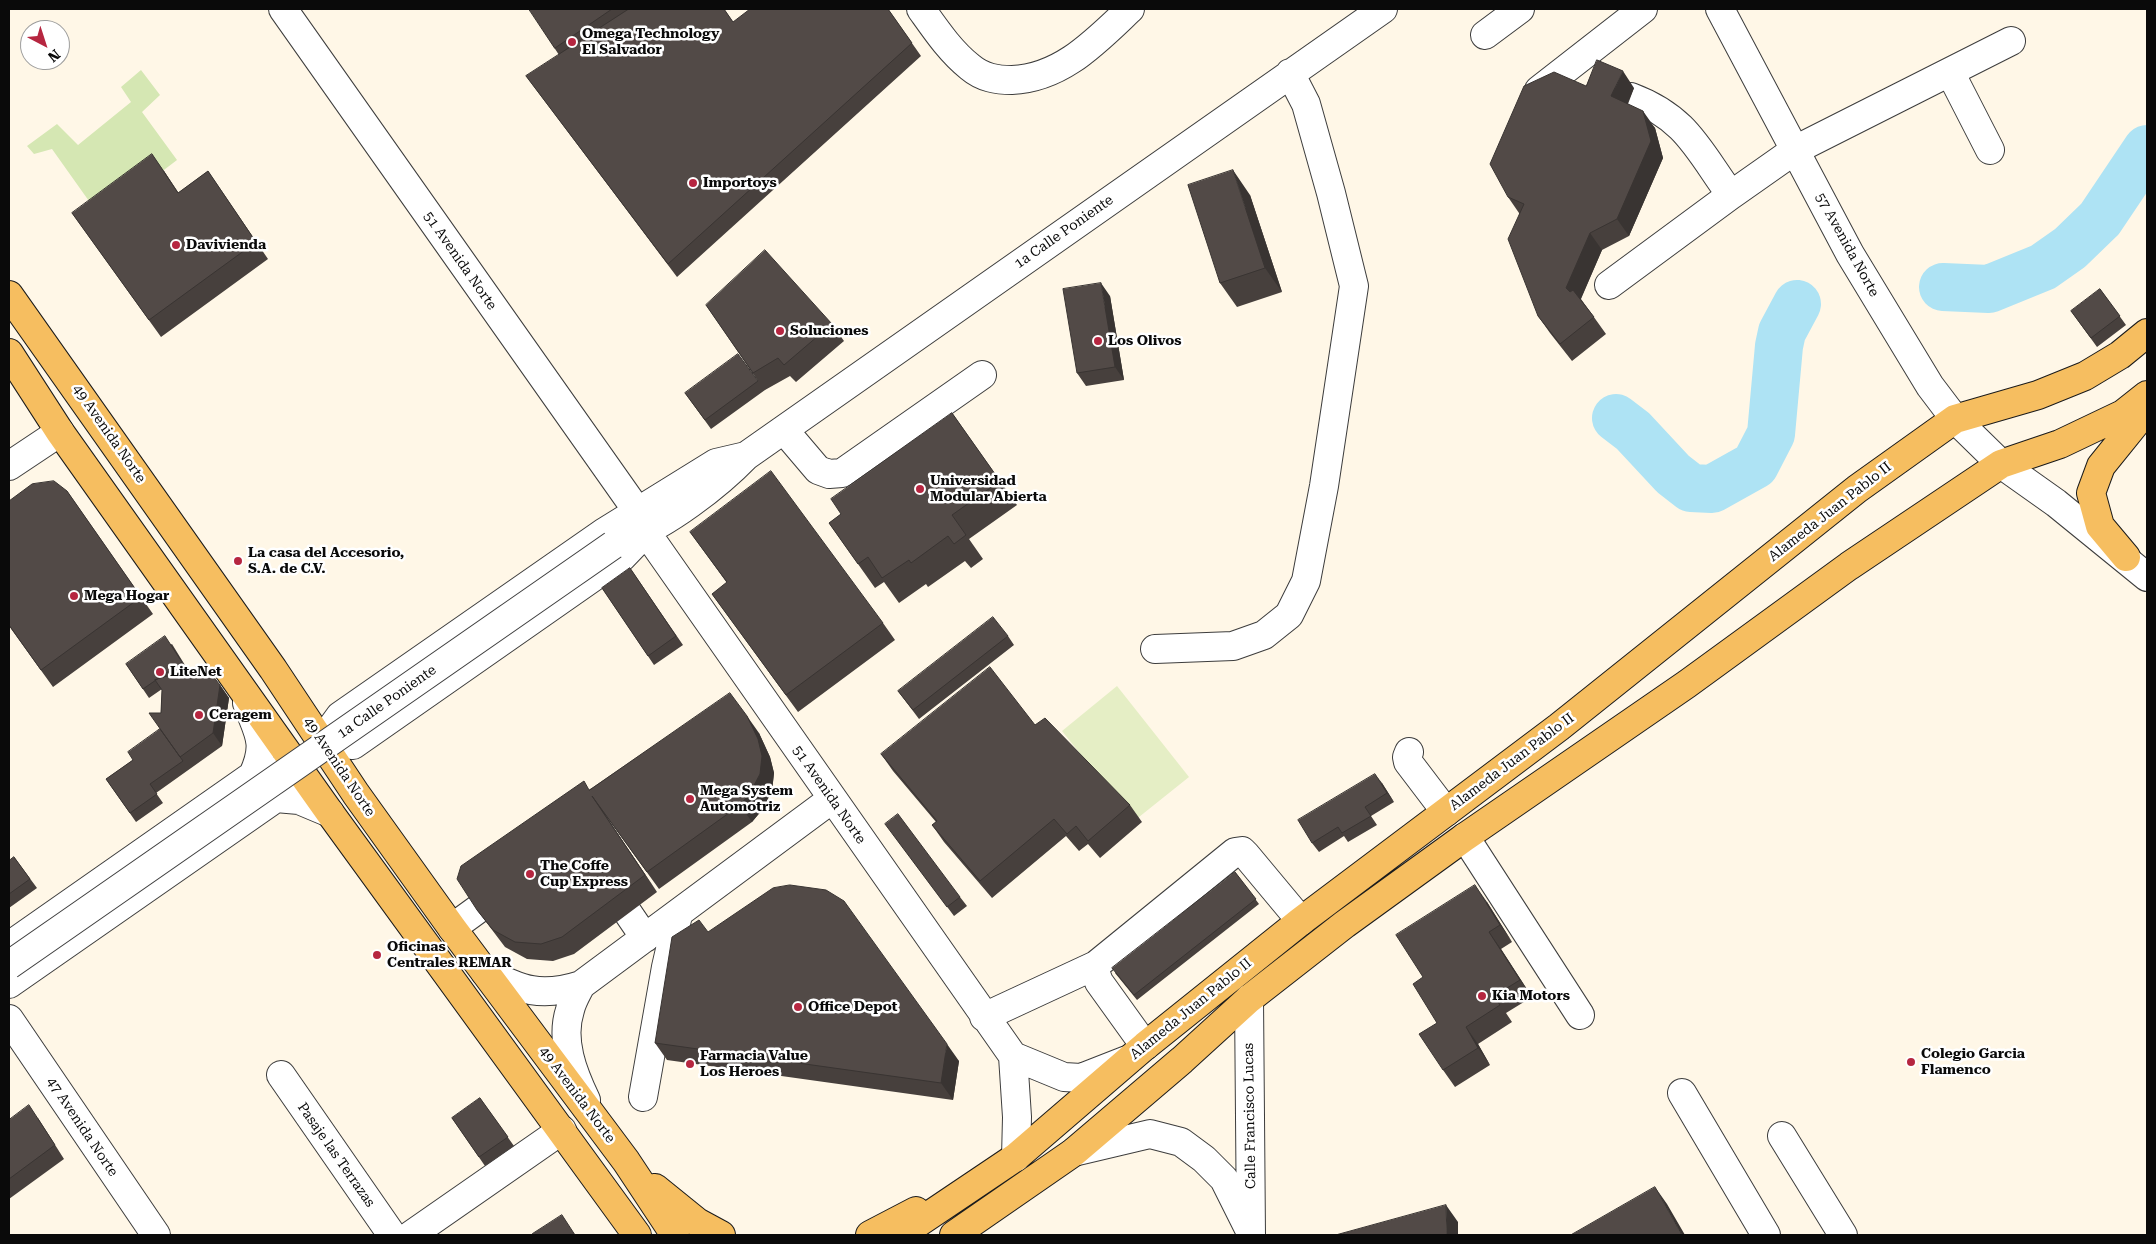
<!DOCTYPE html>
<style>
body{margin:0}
#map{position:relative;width:2156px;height:1244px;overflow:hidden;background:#fff7e7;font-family:"Roboto Serif",serif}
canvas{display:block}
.frame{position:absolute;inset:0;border:10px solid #0a0a0a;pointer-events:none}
.north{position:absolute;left:20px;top:20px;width:50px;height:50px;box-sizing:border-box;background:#fff;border:1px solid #9d9d9d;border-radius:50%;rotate:140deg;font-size:14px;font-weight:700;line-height:20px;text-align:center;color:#0a0a0a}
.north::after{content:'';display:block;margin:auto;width:18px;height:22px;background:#b62640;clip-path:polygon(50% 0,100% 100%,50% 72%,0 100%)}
</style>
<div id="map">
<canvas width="2156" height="1244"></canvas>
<div class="frame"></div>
<div class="north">N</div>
</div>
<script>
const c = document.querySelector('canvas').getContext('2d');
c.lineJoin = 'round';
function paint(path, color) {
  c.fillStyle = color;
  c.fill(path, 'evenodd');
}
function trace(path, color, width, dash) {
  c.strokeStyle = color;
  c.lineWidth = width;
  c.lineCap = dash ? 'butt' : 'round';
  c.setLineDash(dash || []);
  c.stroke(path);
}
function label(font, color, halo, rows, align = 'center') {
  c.font = font + ' "Roboto Serif",serif';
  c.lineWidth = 5;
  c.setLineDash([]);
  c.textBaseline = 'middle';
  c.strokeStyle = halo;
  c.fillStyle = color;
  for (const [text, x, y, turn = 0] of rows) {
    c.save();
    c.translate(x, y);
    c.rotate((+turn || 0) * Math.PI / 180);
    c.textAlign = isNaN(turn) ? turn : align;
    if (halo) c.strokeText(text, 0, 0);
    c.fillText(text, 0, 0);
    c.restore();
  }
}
const green = new Path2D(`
 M 141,70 L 160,95 L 142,112 L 177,160 L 101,218 L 52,149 L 34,154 L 27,146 L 57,124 L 78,145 L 131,102 L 121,87 Z`);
const pitch = new Path2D(`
 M 1117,686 L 1189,777 L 1134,821 L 1062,731 Z`);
const river = new Path2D(`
 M 1943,287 L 1989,289 L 2043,267 L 2070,248 L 2100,219 L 2147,149
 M 1616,418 L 1633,431 L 1673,474 L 1691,488 L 1712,489 L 1755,465 L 1771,434 L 1779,346 L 1782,332 L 1797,304`);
const minor = new Path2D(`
 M 283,9 L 638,512
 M 921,9 C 936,30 950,51 970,67 C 983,78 997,80 1012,80 C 1062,78 1096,41 1130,9
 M 1720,9 L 1850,254 L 1930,386 L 1955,419 L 2001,464 L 2056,503 L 2147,577
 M 1485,35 L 1520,9
 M 1950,72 L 1990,150
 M 1539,90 L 1643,9
 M 1631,97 C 1687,118 1698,150 1731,195 L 1795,150 L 2011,41
 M 1609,285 L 1731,195
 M 784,430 L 818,470 L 829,474 L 842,473 L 982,375
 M 746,456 L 716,463 L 603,533 L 340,716 L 332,727 L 343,744 L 353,745 L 622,557 L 646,532 L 1013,1056 L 1064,1077 L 1081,1078 L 1127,1060
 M 9,466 L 60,432
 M 628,539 C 667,524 717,486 746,456 L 1383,9
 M 1155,649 L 1233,646 L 1264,635 L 1289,615 L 1306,581 L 1324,486 L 1354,286 L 1331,193 L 1306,104 L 1290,73
 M 247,703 C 258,734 268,742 253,775
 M 1409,752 L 1407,757 L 1408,762 L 1446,812
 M 1465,837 L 1580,1015
 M 628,913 L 645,938
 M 452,928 L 485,904 L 511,895
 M 9,946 L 259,771 L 271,771 L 280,783 L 281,790 L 277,797
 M 1096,965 L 1096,974 L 1099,982 L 1145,1046
 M 485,972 C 522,990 540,998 581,985 L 832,799
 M 9,984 L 276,798 L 299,800 L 330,813
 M 581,985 C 577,993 572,1001 570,1010 C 560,1040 573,1073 586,1100
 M 1249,999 L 1251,1235
 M 984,1017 L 1096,965 L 1235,852 L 1242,851 L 1246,855 L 1301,921
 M 9,1019 L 156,1235
 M 1013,1056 L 1017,1117 L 1016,1157
 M 281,1075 L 392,1235
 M 1682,1093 L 1766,1235
 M 643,1097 L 666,967 L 678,915
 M 1782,1136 L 1843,1235
 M 1074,1152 L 1150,1134 L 1181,1142 L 1204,1159 L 1224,1179 L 1248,1227
 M 411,1235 L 562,1130`);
const major = new Path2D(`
 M 9,295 L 273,669 L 356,794 L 452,928 L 626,1161 L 675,1235
 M 9,353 L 60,432 L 330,813 L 637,1235
 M 2126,557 L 2100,526 L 2091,493 L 2101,466 L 2147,409
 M 655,1188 L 697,1222 L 721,1235
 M 870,1235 L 916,1211
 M 900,1235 L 1016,1157 L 1145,1046 L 1301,921 L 1559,727 L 1857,489 L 1955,419 L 2038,395 L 2085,376 L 2120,355 L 2147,333
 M 954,1235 L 1074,1152 L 1182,1060 L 1249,999 L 1345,924 L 1465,837 L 1687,684 L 1849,566 L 2001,464 L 2060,444 L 2123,414 L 2147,395`);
const minorBridge = new Path2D(`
 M 9,965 L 613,545`);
const wall = new Path2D(`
 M 529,9 L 724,9 L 733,22 L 888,9 L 921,56 L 677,277 L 526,76 L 559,55 Z
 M 1586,86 L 1634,88 L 1628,104 L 1655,128 L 1663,158 L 1629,236 L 1602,250 L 1581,299 L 1606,334 L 1572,361 L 1550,333 L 1538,316 L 1519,213 L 1508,197 Z
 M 164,171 L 178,193 L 208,171 L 268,259 L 161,337 L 72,213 Z
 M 1250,195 L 1282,292 L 1237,307 L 1220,283 Z
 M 2100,289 L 2126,325 L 2097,347 L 2071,311 Z
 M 1110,296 L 1124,380 L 1086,386 L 1077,373 Z
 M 706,305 L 832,324 L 844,341 L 796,382 L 790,376 L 765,390 L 711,429 L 685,393 L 758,381 Z
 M 952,413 L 1017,505 L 969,539 L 983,559 L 971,568 L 965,561 L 928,587 L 926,584 L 899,603 L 884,582 L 875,588 L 829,523 L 841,514 Z
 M 67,491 L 153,614 L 53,687 L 9,626 Z
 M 690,532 L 883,623 L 895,640 L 798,712 L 712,594 L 727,583 Z
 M 630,568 L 683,645 L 654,665 L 602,588 Z
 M 1008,636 L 1014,645 L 919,719 L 898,691 Z
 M 172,644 L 188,670 L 220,685 L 229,698 L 222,746 L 156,793 L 163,803 L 136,822 L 106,779 L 133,760 L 160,729 L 162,690 L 162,689 L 149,698 L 126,664 Z
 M 1035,725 L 1130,805 L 1142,822 L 1100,858 L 1088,844 L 1079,851 L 1066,836 L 992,898 L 944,842 L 932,825 L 936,822 L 893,771 L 881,754 Z
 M 759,733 L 770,757 L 774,773 L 772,791 L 762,810 L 752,822 L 659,889 L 604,813 L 657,892 L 574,954 L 553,961 L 527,959 L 505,947 L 477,910 L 590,789 Z
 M 1382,783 L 1394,802 L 1371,816 L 1377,825 L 1348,842 L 1344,836 L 1319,852 L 1312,843 Z
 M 892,833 L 960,897 L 967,906 L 954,916 Z
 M 14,857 L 37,888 L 9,908 L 9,861 Z
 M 1235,872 L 1259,904 L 1137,1000 L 1115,973 Z
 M 1487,902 L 1512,942 L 1501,949 L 1532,997 L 1506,1013 L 1512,1022 L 1478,1044 L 1490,1065 L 1455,1087 L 1443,1070 L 1437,1023 L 1423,977 Z
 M 708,932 L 959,1061 L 953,1100 L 667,1060 L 655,1043 Z
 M 480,1098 L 514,1146 L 485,1166 L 452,1118 Z
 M 38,1118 L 64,1159 L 9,1199 L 9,1120 Z`);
const shadedWall = new Path2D(`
 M 1623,71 L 1634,88 L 1623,114 L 1611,96 Z
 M 1643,111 L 1655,128 L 1663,158 L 1629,236 L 1617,219 Z
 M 152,154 L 164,171 L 190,210 L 178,193 Z
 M 1233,170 L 1250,195 L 1282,292 L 1265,268 Z
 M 1590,233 L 1602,250 L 1578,305 L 1566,288 Z
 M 1101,283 L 1110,296 L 1124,380 L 1115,367 Z
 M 220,685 L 229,698 L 222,746 L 213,733 Z
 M 747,716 L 759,733 L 770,757 L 774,773 L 772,791 L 762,810 L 752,822 L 740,805 Z
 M 1375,774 L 1382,783 L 1394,802 L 1387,793 Z
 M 592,796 L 604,813 L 657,892 L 645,875 Z
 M 1475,885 L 1487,902 L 1512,942 L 1500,925 Z
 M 1489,932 L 1501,949 L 1532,997 L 1520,980 Z
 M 1466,1027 L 1478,1044 L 1490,1065 L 1478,1048 Z
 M 947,1044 L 959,1061 L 953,1100 L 941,1083 Z
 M 1655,1187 L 1667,1204 L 1685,1235 L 1682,1235 Z
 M 1446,1205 L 1458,1222 L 1458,1235 L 1447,1235 Z`);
const building = new Path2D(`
 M 529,9 L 612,9 L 555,48 Z
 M 629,9 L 724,9 L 733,22 L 750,9 L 888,9 L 912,43 L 668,264 L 526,76 Z
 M 1597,60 L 1623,71 L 1611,96 L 1643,111 L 1651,141 L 1617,219 L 1590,233 L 1566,288 L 1570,292 L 1573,290 L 1594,317 L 1560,344 L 1538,316 L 1508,239 L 1524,204 L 1508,197 L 1490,164 L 1524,86 L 1554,72 L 1586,86 Z
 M 152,154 L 178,193 L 208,171 L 256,242 L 149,320 L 72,213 Z
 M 1233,170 L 1265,268 L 1220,283 L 1188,185 Z
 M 765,250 L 832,324 L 784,365 L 778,358 L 753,373 L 706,305 Z
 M 1101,283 L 1115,367 L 1077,373 L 1063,289 Z
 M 2100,289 L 2120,316 L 2091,338 L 2071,311 Z
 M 738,354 L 758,381 L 705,420 L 685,393 Z
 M 952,413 L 1000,481 L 952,515 L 966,535 L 954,544 L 948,536 L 911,563 L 909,560 L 882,578 L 868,557 L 858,564 L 829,523 L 841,514 L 831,499 Z
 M 771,471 L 883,623 L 786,695 L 712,594 L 727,582 L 690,532 Z
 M 54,481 L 67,491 L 141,597 L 41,670 L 9,625 L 9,501 L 32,484 Z
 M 630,568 L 676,636 L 648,656 L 602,588 Z
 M 993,617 L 1008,636 L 913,710 L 898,691 Z
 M 165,636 L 182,662 L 143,689 L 126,664 Z
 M 204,665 L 220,685 L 213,733 L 180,757 L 149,713 L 161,713 L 162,690 L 155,680 Z
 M 990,667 L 1035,725 L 1045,718 L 1130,805 L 1088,841 L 1076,826 L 1067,834 L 1054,819 L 980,881 L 932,825 L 937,821 L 881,754 Z
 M 730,693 L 747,716 L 758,739 L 762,756 L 760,774 L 750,793 L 740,805 L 647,872 L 592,796 L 645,875 L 562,937 L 541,944 L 515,942 L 493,930 L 477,910 L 457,879 L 461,866 L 584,781 L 589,790 Z
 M 160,729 L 183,761 L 150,784 L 157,794 L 130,813 L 106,779 L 133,760 L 128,752 Z
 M 1375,774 L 1387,793 L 1365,807 L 1371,816 L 1342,833 L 1338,827 L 1312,843 L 1298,820 Z
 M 898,814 L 960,897 L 947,907 L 885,824 Z
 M 14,857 L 30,879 L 9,894 L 9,861 Z
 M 1235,872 L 1256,899 L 1134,995 L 1112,968 Z
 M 790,885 L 826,890 L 844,901 L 947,1044 L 941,1083 L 655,1043 L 672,937 L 699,920 L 708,932 L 773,888 Z
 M 1475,885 L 1500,925 L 1489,932 L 1520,980 L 1494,996 L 1500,1005 L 1466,1027 L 1478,1048 L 1443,1070 L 1419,1034 L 1437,1023 L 1413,984 L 1423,977 L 1396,935 Z
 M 480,1098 L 508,1137 L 479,1157 L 452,1118 Z
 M 29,1105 L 55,1145 L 9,1179 L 9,1120 Z
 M 1655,1187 L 1682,1235 L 1571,1235 Z
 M 1446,1205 L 1447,1235 L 1336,1235 Z
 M 562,1215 L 575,1235 L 531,1235 L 532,1234 Z`);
const markers = [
 [572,42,5,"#b62640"],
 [693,183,5,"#b62640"],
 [176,245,5,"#b62640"],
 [780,331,5,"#b62640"],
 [1098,341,5,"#b62640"],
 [920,489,5,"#b62640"],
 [238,561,5,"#b62640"],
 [74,596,5,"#b62640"],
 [160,672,5,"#b62640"],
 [199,715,5,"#b62640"],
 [690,799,5,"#b62640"],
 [530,874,5,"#b62640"],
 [377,955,5,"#b62640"],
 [1482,996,5,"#b62640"],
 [798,1007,5,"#b62640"],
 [1911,1062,5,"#b62640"],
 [690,1064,5,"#b62640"]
];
const poiNames = [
 ["Omega Technology",582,34],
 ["El Salvador",582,50],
 ["Importoys",703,183],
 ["Davivienda",186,245],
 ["Soluciones",790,331],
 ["Los Olivos",1108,341],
 ["Universidad",930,481],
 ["Modular Abierta",930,497],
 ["La casa del Accesorio,",248,553],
 ["S.A. de C.V.",248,569],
 ["Mega Hogar",84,596],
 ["LiteNet",170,672],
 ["Ceragem",209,715],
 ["Mega System",700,791],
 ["Automotriz",700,807],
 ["The Coffe",540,866],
 ["Cup Express",540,882],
 ["Oficinas",387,947],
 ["Centrales REMAR",387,963],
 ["Kia Motors",1492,996],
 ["Office Depot",808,1007],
 ["Colegio Garcia",1921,1054],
 ["Flamenco",1921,1070],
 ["Farmacia Value",700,1056],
 ["Los Heroes",700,1072]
];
const streetNames = [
 ["1a Calle Poniente",1064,232,-35],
 ["57 Avenida Norte",1847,245,61],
 ["51 Avenida Norte",460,261,55],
 ["49 Avenida Norte",109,434,55],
 ["Alameda Juan Pablo II",1830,512,-38],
 ["1a Calle Poniente",387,702,-35],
 ["Alameda Juan Pablo II",1512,762,-37],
 ["49 Avenida Norte",339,767,56],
 ["51 Avenida Norte",829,795,55],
 ["Alameda Juan Pablo II",1191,1009,-39],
 ["49 Avenida Norte",577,1095,53],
 ["Calle Francisco Lucas",1250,1116,-91],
 ["47 Avenida Norte",82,1127,56],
 ["Pasaje las Terrazas",336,1155,55]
];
paint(green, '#d5e7b3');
paint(pitch, '#e5eec5');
trace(river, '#aee3f4', 48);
trace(minor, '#3d3d3d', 30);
trace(major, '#1b1b1b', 30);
trace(minor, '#fff', 28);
trace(major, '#f6be60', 28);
trace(minorBridge, '#3d3d3d', 30, []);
trace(minorBridge, '#fff', 28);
paint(wall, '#47403d');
paint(shadedWall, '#393432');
paint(building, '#524a47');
trace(building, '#393432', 1);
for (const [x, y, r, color] of markers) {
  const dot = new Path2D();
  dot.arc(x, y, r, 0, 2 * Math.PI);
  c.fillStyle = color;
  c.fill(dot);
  trace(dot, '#fff', 2);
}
label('bold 14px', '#0a0a0a', '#fff', poiNames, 'left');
label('14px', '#0a0a0a', '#fff', streetNames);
</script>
